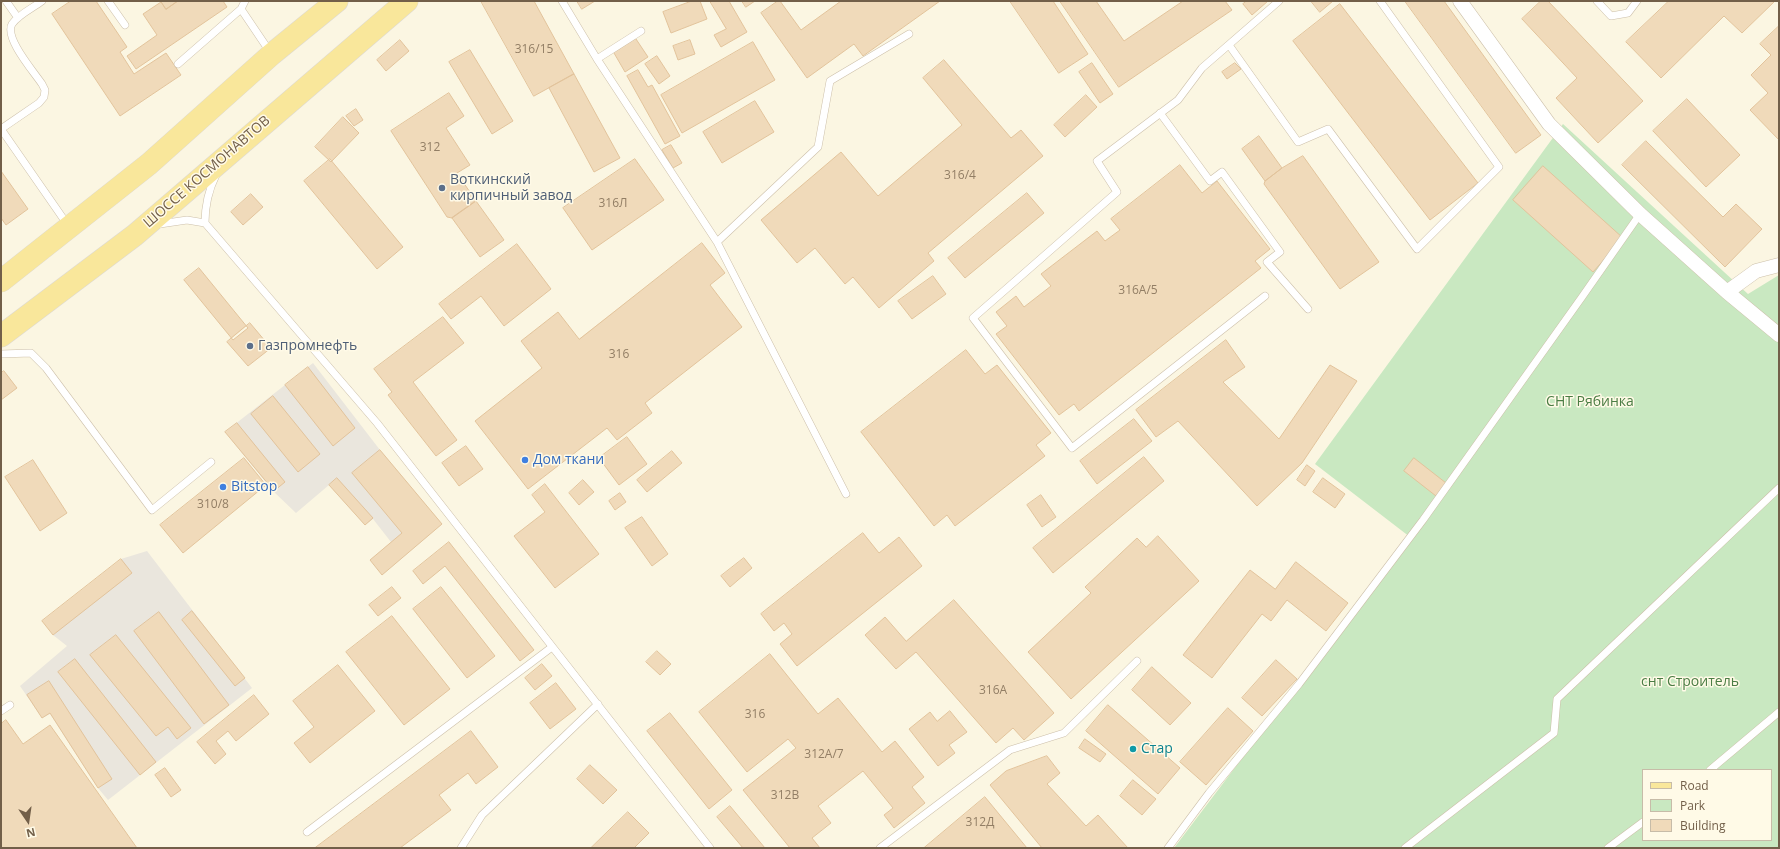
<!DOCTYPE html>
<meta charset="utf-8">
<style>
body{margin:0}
#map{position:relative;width:1780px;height:849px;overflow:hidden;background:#fbf6e2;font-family:"Open Sans",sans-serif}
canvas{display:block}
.frame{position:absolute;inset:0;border:2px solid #725f49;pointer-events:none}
.legend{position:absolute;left:1642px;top:769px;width:130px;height:72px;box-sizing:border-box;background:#fffae7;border:1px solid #c7bca8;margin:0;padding:5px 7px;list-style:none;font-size:12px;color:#725f49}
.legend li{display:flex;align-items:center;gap:8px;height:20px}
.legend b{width:20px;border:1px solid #c7bca8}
.north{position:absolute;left:8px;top:801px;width:40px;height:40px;-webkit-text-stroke:3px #fffae7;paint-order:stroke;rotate:167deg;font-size:11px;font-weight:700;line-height:16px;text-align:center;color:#725f49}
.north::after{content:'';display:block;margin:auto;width:14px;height:18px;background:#725f49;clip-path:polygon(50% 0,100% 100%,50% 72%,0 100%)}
</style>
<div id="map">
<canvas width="1780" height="849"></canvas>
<div class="frame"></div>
<ul class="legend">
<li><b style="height:5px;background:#f9e79b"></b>Road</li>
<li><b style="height:11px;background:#c9e8c1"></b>Park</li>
<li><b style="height:11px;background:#f0daba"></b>Building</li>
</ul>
<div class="north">N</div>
</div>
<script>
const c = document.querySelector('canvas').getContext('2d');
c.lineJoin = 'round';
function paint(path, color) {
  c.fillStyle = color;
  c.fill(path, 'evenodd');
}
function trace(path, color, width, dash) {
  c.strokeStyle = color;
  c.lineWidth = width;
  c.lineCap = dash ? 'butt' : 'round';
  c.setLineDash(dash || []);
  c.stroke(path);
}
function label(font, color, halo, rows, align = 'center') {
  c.font = font + ' "Open Sans",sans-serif';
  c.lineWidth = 3;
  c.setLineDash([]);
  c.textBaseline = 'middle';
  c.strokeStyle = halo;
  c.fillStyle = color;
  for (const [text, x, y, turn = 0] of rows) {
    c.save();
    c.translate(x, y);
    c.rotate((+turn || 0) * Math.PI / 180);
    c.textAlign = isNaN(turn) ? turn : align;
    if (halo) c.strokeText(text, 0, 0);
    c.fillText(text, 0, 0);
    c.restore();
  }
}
const industrial = new Path2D(`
 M 313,363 L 380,450 L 442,524 L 382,575 L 370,560 L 391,542 L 373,519 L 365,525 L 329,485 L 296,513 L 273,491 L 225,432 Z
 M 147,551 L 252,688 L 108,800 L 98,788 L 50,714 L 42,718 L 20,686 L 67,646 L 53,635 L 121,559 Z`);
const green = new Path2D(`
 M 1563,124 L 1748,294 L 1779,275 L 1779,848 L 1174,848 L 1410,537 L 1315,464 ZM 1643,770 L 1771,770 L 1771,840 L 1643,840 Z`);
const building = new Path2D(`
 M 71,1 L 96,1 L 127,47 L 120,52 L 134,74 L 166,53 L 181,75 L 120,116 L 52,14 Z
 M 161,1 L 178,1 L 166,9 Z
 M 178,1 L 223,1 L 227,7 L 136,69 L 127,56 L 157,35 L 143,14 L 161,2 L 166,9 Z
 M 481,1 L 534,1 L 574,74 L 534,96 Z
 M 577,1 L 595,1 L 582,9 Z
 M 692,1 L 700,1 L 707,19 L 671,33 L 663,12 Z
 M 710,1 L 729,1 L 747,32 L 721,47 L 714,35 L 726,29 Z
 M 742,1 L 755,1 L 746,7 Z
 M 778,1 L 780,1 L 801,30 L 841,1 L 940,1 L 863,56 L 854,44 L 807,78 L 761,13 Z
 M 1010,1 L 1053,1 L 1088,54 L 1059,73 Z
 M 1060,1 L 1096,1 L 1124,41 L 1183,1 L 1225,1 L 1232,10 L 1119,87 Z
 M 1247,1 L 1268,1 L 1252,15 L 1243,4 Z
 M 1311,1 L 1333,1 L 1320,12 Z
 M 1405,1 L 1444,1 L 1541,135 L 1516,153 Z
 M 1541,1 L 1548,1 L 1643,101 L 1598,143 L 1556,98 L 1577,78 L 1522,19 Z
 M 1669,1 L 1775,1 L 1742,33 L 1724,16 L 1661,78 L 1626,42 Z
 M 1340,4 L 1478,183 L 1430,220 L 1293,41 Z
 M 1779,26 L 1779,140 L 1750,110 L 1768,93 L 1751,75 L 1771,55 L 1760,44 Z
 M 636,39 L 648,57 L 625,72 L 614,53 Z
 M 400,40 L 409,51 L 386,71 L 377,60 Z
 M 690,40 L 695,54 L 678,60 L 673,46 Z
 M 753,42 L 775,80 L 682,133 L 661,95 Z
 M 470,50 L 513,121 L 492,134 L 449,62 Z
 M 657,56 L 670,76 L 659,84 L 645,64 Z
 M 944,60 L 1011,138 L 1021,130 L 1043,156 L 928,253 L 934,261 L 879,308 L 853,277 L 845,284 L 815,248 L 797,263 L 761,220 L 841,152 L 878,196 L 962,125 L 923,78 Z
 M 1092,63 L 1113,94 L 1100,103 L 1079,72 Z
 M 1235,63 L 1241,69 L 1227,79 L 1222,72 Z
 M 638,70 L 648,87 L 652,85 L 680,136 L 665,144 L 627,76 Z
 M 574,74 L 620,158 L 594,172 L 549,88 Z
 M 449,93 L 464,116 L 446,128 L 470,165 L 457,173 L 476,201 L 452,218 L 447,217 L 391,131 Z
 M 1086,95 L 1097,107 L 1065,137 L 1054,125 Z
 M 1687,99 L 1740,155 L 1706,187 L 1653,131 Z
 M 755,101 L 774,132 L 722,163 L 703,132 Z
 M 356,109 L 363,120 L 354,126 L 346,116 Z
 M 343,117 L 359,133 L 331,162 L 315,147 Z
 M 1259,136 L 1282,168 L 1265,181 L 1242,149 Z
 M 1646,141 L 1723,217 L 1736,204 L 1762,229 L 1725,267 L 1622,165 Z
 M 671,145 L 682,163 L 673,168 L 662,150 Z
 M 1303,156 L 1379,262 L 1340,289 L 1264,184 L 1265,181 L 1282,168 Z
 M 330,159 L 403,247 L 377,269 L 304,181 Z
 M 635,159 L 664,200 L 592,250 L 563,208 Z
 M 1180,165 L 1202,193 L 1217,181 L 1270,249 L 1255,261 L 1261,268 L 1079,411 L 1074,404 L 1059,415 L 996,334 L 1007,326 L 996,312 L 1016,296 L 1024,307 L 1051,286 L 1041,274 L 1097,231 L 1105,241 L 1120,230 L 1111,219 Z
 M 1543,166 L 1623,238 L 1593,272 L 1513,200 Z
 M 1,171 L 28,209 L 6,225 L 1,218 Z
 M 1027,193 L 1044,213 L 965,278 L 948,258 Z
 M 251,194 L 263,207 L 243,225 L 231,212 Z
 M 476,201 L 504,240 L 480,257 L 452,218 Z
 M 702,243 L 725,273 L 710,285 L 742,327 L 645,403 L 652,413 L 617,440 L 607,428 L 528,489 L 475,421 L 542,368 L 521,341 L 558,312 L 579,339 Z
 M 517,244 L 551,289 L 504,326 L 481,296 L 451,319 L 439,304 Z
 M 199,268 L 248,328 L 233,340 L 184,280 Z
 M 933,276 L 946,294 L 912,319 L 898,301 Z
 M 443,317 L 464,343 L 413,382 L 457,440 L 436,456 L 388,395 L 392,392 L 374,369 Z
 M 250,323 L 271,348 L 248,366 L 227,342 Z
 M 1226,340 L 1245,367 L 1223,382 L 1279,439 L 1330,365 L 1357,381 L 1302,463 L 1257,506 L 1178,421 L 1156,437 L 1136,410 Z
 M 966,350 L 985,374 L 997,365 L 1051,433 L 1036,445 L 1045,456 L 955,526 L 947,515 L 934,526 L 861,432 Z
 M 308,367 L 355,428 L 333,446 L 285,385 Z
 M 4,371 L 17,388 L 1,400 L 1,373 Z
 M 273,396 L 320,454 L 298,472 L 251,414 Z
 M 1134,419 L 1152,441 L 1097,484 L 1080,461 Z
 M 237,423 L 285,482 L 274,491 L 225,432 Z
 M 627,437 L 647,464 L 619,485 L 599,458 Z
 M 466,446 L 483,469 L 459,486 L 442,463 Z
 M 380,450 L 442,524 L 382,575 L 370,560 L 402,533 L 352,473 Z
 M 672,451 L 682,463 L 647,492 L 637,480 Z
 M 1144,457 L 1164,481 L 1053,573 L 1033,548 Z
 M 244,458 L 266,485 L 183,553 L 160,525 Z
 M 1414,458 L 1446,483 L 1436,496 L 1404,471 Z
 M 33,460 L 67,513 L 40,531 L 5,477 Z
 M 1307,465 L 1315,471 L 1305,486 L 1297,480 Z
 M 337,478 L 373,518 L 365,525 L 329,485 Z
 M 1323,478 L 1345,494 L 1335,508 L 1313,492 Z
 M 583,480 L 594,492 L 579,505 L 569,493 Z
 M 545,484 L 599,554 L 555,588 L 514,536 L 545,512 L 532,495 Z
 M 620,493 L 626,502 L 615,510 L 609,501 Z
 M 1041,495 L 1056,517 L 1042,527 L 1027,505 Z
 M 642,517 L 668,554 L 652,566 L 625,528 Z
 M 863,533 L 879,553 L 899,537 L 922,566 L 797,666 L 780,644 L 792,634 L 784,623 L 774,631 L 761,614 Z
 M 1158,536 L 1199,581 L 1071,699 L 1028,652 L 1091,593 L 1085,587 L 1137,538 L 1146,547 Z
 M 449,542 L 534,650 L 520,661 L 445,566 L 423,584 L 413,571 Z
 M 744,558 L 752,568 L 730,587 L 721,576 Z
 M 121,559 L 132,573 L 53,635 L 42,621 Z
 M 1296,562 L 1348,603 L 1326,631 L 1287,600 L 1271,621 L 1262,614 L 1212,678 L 1183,655 L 1250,570 L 1275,589 Z
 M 392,587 L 401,598 L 378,616 L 369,605 Z
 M 441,587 L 495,656 L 467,678 L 413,609 Z
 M 954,600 L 1054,713 L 1024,740 L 1013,728 L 996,743 L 916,652 L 896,669 L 865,635 L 885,617 L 906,641 Z
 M 192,611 L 245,678 L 235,686 L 182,620 Z
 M 159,612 L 229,705 L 204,724 L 134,631 Z
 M 392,616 L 450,689 L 404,725 L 346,652 Z
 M 116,635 L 191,728 L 177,739 L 168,727 L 156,736 L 90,655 Z
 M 657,651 L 671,664 L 660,675 L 646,662 Z
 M 770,654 L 818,714 L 838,698 L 882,752 L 895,741 L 924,777 L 912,787 L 925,803 L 894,828 L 884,815 L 893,808 L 863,771 L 818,806 L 831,823 L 812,838 L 820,848 L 790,848 L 743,790 L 796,748 L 788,739 L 747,772 L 699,712 Z
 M 75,659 L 156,762 L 140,775 L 58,672 Z
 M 1276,660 L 1297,679 L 1262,716 L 1242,698 Z
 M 542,664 L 552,676 L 535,690 L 525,678 Z
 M 338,665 L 375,711 L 310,763 L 294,743 L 314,727 L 293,701 Z
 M 1152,667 L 1191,703 L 1170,725 L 1132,690 Z
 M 49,681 L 112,779 L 98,788 L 50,713 L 42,718 L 27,695 Z
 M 556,683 L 576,709 L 550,729 L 530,703 Z
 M 254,695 L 269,714 L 236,741 L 228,731 L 216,741 L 226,754 L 215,764 L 197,742 Z
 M 1108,705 L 1180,768 L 1158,794 L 1086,731 Z
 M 1228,708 L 1253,731 L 1206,785 L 1180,762 Z
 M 950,711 L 967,732 L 949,745 L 955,753 L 938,766 L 909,729 L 930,712 L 937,721 Z
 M 670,713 L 732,790 L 709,809 L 647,731 Z
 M 6,720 L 23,744 L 50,725 L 137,848 L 1,848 L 1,724 Z
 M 471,731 L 498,767 L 476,784 L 468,773 L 439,795 L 451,810 L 400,848 L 315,848 Z
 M 1085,739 L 1106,754 L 1100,762 L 1079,748 Z
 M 1047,756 L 1060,773 L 1047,784 L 1086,826 L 1098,815 L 1128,848 L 1042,848 L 990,785 L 1006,771 Z
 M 590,765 L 617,790 L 603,804 L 577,779 Z
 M 165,768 L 181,790 L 171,797 L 155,775 Z
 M 1133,780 L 1156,799 L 1142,815 L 1120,796 Z
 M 985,797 L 1027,848 L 924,848 Z
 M 730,806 L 765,848 L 743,848 L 717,817 Z
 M 628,812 L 649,833 L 634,848 L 591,848 Z`);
const lane = new Path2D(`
 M 6,1 L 18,18
 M 108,1 L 125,25
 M 245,1 L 241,9 L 270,52
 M 562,1 L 597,59
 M 1597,1 L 1611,16 L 1628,13 L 1637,1
 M 641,31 L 597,59 L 717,242 L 818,147 L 830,81 L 909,34
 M 1229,45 L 1298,142 L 1328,129 L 1417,249 L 1499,167 L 1380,1
 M 178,64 L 241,9
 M 1160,113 L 1210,181 L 1222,172 L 1280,252 L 1267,262 L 1308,309
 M 1,129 L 39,103 L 44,97 L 45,90 L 42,84 C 34,72 4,38 12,24 C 19,14 33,8 42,1
 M 1,129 L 67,224
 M 216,175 C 208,191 205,205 205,223 L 377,423 L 710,848
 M 160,224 L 187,220 L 205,223
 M 717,242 L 846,494
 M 1265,296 L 1072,448 L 973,318 L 1117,192 L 1097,161 L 1178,100 L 1202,68 L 1279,1
 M 1,354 L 31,353 L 46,368 L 152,510 L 211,462
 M 1,711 L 10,705
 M 1710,770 L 1779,712
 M 307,832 L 552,647
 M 461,848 L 482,815 L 598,704
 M 880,848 L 1010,750 L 1064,733 L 1137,661
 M 1168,848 L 1209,793 L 1299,684 L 1423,520 L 1582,297 L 1640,214
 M 1405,848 L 1554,733 L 1557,699 L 1779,488
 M 1608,848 L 1643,822`);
const street = new Path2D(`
 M 1460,1 L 1549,124 L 1640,214 L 1727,292 L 1779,335
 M 1727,292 L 1756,271 L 1779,265`);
const primary = new Path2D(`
 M 1,281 L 149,164 L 272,54 L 337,1
 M 1,336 L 135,235 L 407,1`);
const markers = [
 [442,188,4,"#5c6f8a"],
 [250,346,4,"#5c6f8a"],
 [525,460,4,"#3f7fe0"],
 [223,487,4,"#3f7fe0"],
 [1133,749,4,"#0f9aa8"]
];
const numberNames = [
 ["316/15",534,50],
 ["312",430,148],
 ["316/4",960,176],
 ["316Л",613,204],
 ["316А/5",1138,291],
 ["316",619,355],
 ["310/8",213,505],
 ["316А",993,691],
 ["316",755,715],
 ["312А/7",824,755],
 ["312В",785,796],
 ["312Д",980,823]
];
const streetNames = [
 ["ШОССЕ КОСМОНАВТОВ",207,172,-41]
];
const serviceNames = [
 ["Воткинский",450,180],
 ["кирпичный завод",450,196],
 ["Газпромнефть",258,346]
];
const parkNames = [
 ["СНТ Рябинка",1590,402],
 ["снт Строитель",1690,682]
];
const shopNames = [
 ["Дом ткани",533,460],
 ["Bitstop",231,487]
];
const cultureNames = [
 ["Стар",1141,749]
];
paint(industrial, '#eae6dd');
paint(green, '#c9e8c1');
paint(building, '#f0daba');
trace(building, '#e2c39b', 1);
trace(lane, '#ccbfa9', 8);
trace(street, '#ccbfa9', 15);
trace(primary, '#ddd9d3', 23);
trace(lane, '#fff', 7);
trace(street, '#fff', 14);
trace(primary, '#f9e79b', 22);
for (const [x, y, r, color] of markers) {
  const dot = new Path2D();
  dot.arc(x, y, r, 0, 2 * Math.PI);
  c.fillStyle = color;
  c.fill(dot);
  trace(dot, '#fffae7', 1.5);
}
label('12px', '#927e65', null, numberNames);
label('14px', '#725f49', '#fffae7', streetNames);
label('14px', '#4e5e75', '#fffae7', serviceNames, 'left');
label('14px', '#4b7d44', '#fffae7', parkNames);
label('14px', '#366cbe', '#fffae7', shopNames, 'left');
label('14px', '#0d838f', '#fffae7', cultureNames, 'left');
</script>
